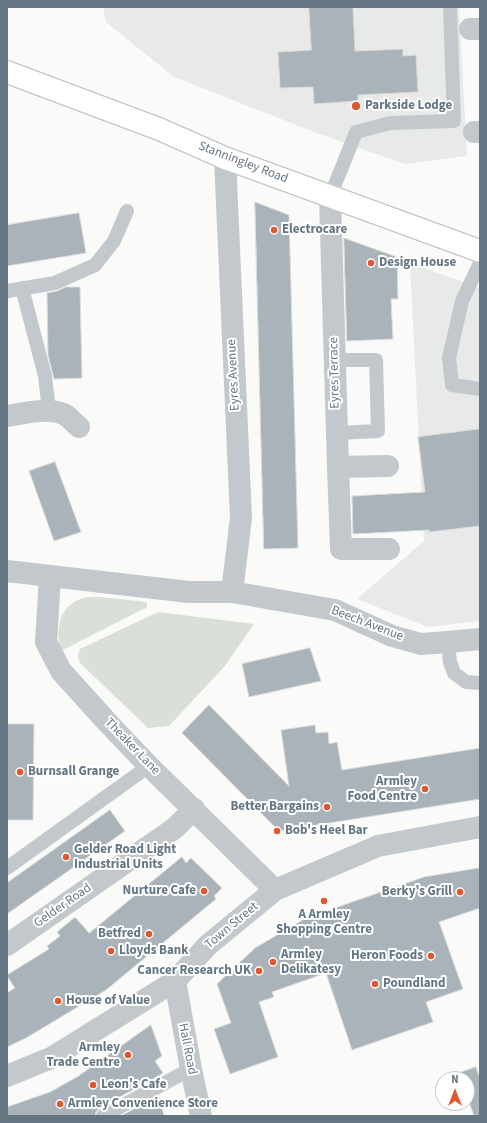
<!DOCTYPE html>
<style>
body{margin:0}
#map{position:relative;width:487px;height:1123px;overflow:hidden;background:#fafaf8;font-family:"Source Sans 3",sans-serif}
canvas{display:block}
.frame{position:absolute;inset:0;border:8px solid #657683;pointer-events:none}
.north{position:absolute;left:435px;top:1071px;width:40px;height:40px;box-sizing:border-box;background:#fff;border:1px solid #c1c8cd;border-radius:50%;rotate:0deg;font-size:11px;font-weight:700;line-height:16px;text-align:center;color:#657683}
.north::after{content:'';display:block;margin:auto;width:14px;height:18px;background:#e4572e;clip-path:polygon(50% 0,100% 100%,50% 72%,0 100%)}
</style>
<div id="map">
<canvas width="487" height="1123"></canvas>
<div class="frame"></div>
<div class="north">N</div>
</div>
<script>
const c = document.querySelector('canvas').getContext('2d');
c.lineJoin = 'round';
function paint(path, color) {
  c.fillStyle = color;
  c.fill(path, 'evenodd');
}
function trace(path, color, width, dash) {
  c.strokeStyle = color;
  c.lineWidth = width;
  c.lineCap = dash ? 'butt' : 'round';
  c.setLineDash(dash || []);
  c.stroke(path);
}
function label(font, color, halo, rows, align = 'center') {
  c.font = font + ' "Source Sans 3",sans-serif';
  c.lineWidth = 4;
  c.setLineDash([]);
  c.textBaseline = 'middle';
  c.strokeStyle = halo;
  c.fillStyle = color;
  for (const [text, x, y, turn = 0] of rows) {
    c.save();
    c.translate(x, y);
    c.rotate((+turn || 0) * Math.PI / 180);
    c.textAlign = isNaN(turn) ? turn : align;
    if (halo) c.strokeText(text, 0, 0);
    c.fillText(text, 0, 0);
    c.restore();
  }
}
const built = new Path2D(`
 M 103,7 L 459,7 L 467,156 L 405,164 L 322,135 L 174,77 L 106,22 Z
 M 410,263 L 480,288 L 480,621 L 428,627 L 357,599 L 424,541 Z`);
const green = new Path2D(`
 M 90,597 L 100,597 L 147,602 L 147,607 L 61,651 C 54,627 61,600 90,597 Z
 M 158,612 L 254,624 L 224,667 L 169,726 L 148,728 L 80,663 L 78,656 L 80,649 Z`);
const building = new Path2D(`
 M 309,7 L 353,7 L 355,51 L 403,49 L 403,56 L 416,55 L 418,92 L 358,95 L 358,101 L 314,104 L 313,87 L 280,88 L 278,52 L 311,50 Z
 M 255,202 L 289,215 L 298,548 L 264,549 Z
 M 79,213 L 86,253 L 7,266 L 7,225 Z
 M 344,238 L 397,257 L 398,299 L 391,299 L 393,339 L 347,341 Z
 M 66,287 L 80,287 L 82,378 L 54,379 L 48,355 L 47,293 L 57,291 Z
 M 480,429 L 480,526 L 429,532 L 429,530 L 353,534 L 352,496 L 425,492 L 418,437 Z
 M 55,462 L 81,532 L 54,541 L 29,471 Z
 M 310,648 L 321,681 L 249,697 L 242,664 Z
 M 209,705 L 289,786 L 281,730 L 315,725 L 316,733 L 328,732 L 329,744 L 337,742 L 342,770 L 480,748 L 480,799 L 279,831 L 182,733 Z
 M 7,724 L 34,724 L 33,820 L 7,820 Z
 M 110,810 L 125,831 L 7,914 L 7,883 Z
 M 182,857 L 186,863 L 191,858 L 222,888 L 214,896 L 216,899 L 106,990 L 26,1038 L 7,1047 L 7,993 L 15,988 L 7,976 L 7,975 L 49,949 L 47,946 L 60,936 L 57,932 L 75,917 L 89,933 Z
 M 480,868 L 480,908 L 439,922 L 463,989 L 426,1002 L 433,1022 L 352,1050 L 326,973 L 272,992 L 274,997 L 259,1002 L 278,1057 L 230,1074 L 214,1029 L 231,1023 L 217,984 L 255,948 L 306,918 L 424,877 Z
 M 151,1025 L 162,1056 L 155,1061 L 163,1073 L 155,1078 L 99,1108 L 96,1112 L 95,1116 L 7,1116 L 7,1107 L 50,1092 L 77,1077 Z
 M 476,1067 L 480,1079 L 480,1116 L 474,1116 L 467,1096 L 467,1079 L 461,1079 L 459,1073 Z
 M 159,1096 L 164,1116 L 121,1116 Z`);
const service = new Path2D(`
 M 330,197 L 356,132 L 390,123 L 454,121 L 450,7
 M 480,263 L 462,301 L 449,358 L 452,385 L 480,389
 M 22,288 L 45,376 L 49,411
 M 7,291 L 55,283 L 95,265 L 114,241 L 127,211
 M 335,360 L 376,360 L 378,431 L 337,433
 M 448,642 L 450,662 L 454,673 L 466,682 L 480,683
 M 7,868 L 149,766
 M 103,1116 L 191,1069`);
const minor = new Path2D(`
 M 470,29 L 480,29
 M 474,132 L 480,132
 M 225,158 L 241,518 L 232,592
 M 330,197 L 338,467 L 341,549 L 389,549
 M 7,416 C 24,413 52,406 67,416 C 71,419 75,424 79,427
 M 338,467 L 388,466
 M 7,571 L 189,592 L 232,592 L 335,610 L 392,636 L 421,644 L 448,642 L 480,639
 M 50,576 L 46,642 L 61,671 L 108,723 L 149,766 L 275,890
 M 7,945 L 175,828 L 194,809
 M 175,981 L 191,1069 L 201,1116`);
const tertiary = new Path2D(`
 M 7,1076 L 51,1058 L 175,981 L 208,945 L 275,890 L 378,846 L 480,827`);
const primary = new Path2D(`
 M 7,72 L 159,129 L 225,158 L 480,251`);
const markers = [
 [356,106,5,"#e4572e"],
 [274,230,4,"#e4572e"],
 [371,263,4,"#e4572e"],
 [20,772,4,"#e4572e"],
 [425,789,4,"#e4572e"],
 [327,807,4,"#e4572e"],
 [277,831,4,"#e4572e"],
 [66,857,4,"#e4572e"],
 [204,891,4,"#e4572e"],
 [460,892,4,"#e4572e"],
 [324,901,4,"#e4572e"],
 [149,934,4,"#e4572e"],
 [111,951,4,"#e4572e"],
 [431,956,4,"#e4572e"],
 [273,962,4,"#e4572e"],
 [259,971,4,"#e4572e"],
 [375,984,4,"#e4572e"],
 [58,1001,4,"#e4572e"],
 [128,1055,4,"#e4572e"],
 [93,1085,4,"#e4572e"],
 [60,1104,4,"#e4572e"]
];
const poiNames = [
 ["Parkside Lodge",365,106],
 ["Electrocare",282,230],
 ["Design House",379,263],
 ["Burnsall Grange",28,772],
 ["Armley",417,782,"right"],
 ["Food Centre",417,797,"right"],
 ["Better Bargains",319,807,"right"],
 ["Bob's Heel Bar",285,831],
 ["Gelder Road Light",74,850],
 ["Industrial Units",74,865],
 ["Nurture Cafe",196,891,"right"],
 ["Berky's Grill",452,892,"right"],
 ["A Armley",324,915,"center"],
 ["Shopping Centre",324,930,"center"],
 ["Betfred",141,934,"right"],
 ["Lloyds Bank",119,951],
 ["Armley",281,955],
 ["Delikatesy",281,970],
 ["Heron Foods",423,956,"right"],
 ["Cancer Research UK",251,971,"right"],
 ["Poundland",383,984],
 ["House of Value",66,1001],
 ["Armley",120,1048,"right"],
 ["Trade Centre",120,1063,"right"],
 ["Leon's Cafe",101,1085],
 ["Armley Convenience Store",68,1104]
];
const streetNames = [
 ["Stanningley Road",243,163,21],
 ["Eyres Terrace",335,373,-91],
 ["Eyres Avenue",234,375,-93],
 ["Beech Avenue",367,624,21],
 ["Theaker Lane",132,747,46],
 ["Gelder Road",63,906,-35],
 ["Town Street",232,926,-40],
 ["Hall Road",187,1049,79]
];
paint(built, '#e8e9e9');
paint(green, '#dadfd7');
paint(building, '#aab3b9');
trace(building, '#dcdcda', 1);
trace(primary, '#b5babe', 24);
trace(service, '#c3c8cc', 14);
trace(minor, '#c3c8cc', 22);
trace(tertiary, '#c3c8cc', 22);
trace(primary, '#fff', 22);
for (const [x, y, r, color] of markers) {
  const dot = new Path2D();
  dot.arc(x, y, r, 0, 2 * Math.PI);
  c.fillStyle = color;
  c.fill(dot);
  trace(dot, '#fff', 1.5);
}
label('bold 13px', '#657683', '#fff', poiNames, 'left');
label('13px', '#657683', '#fff', streetNames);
</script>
